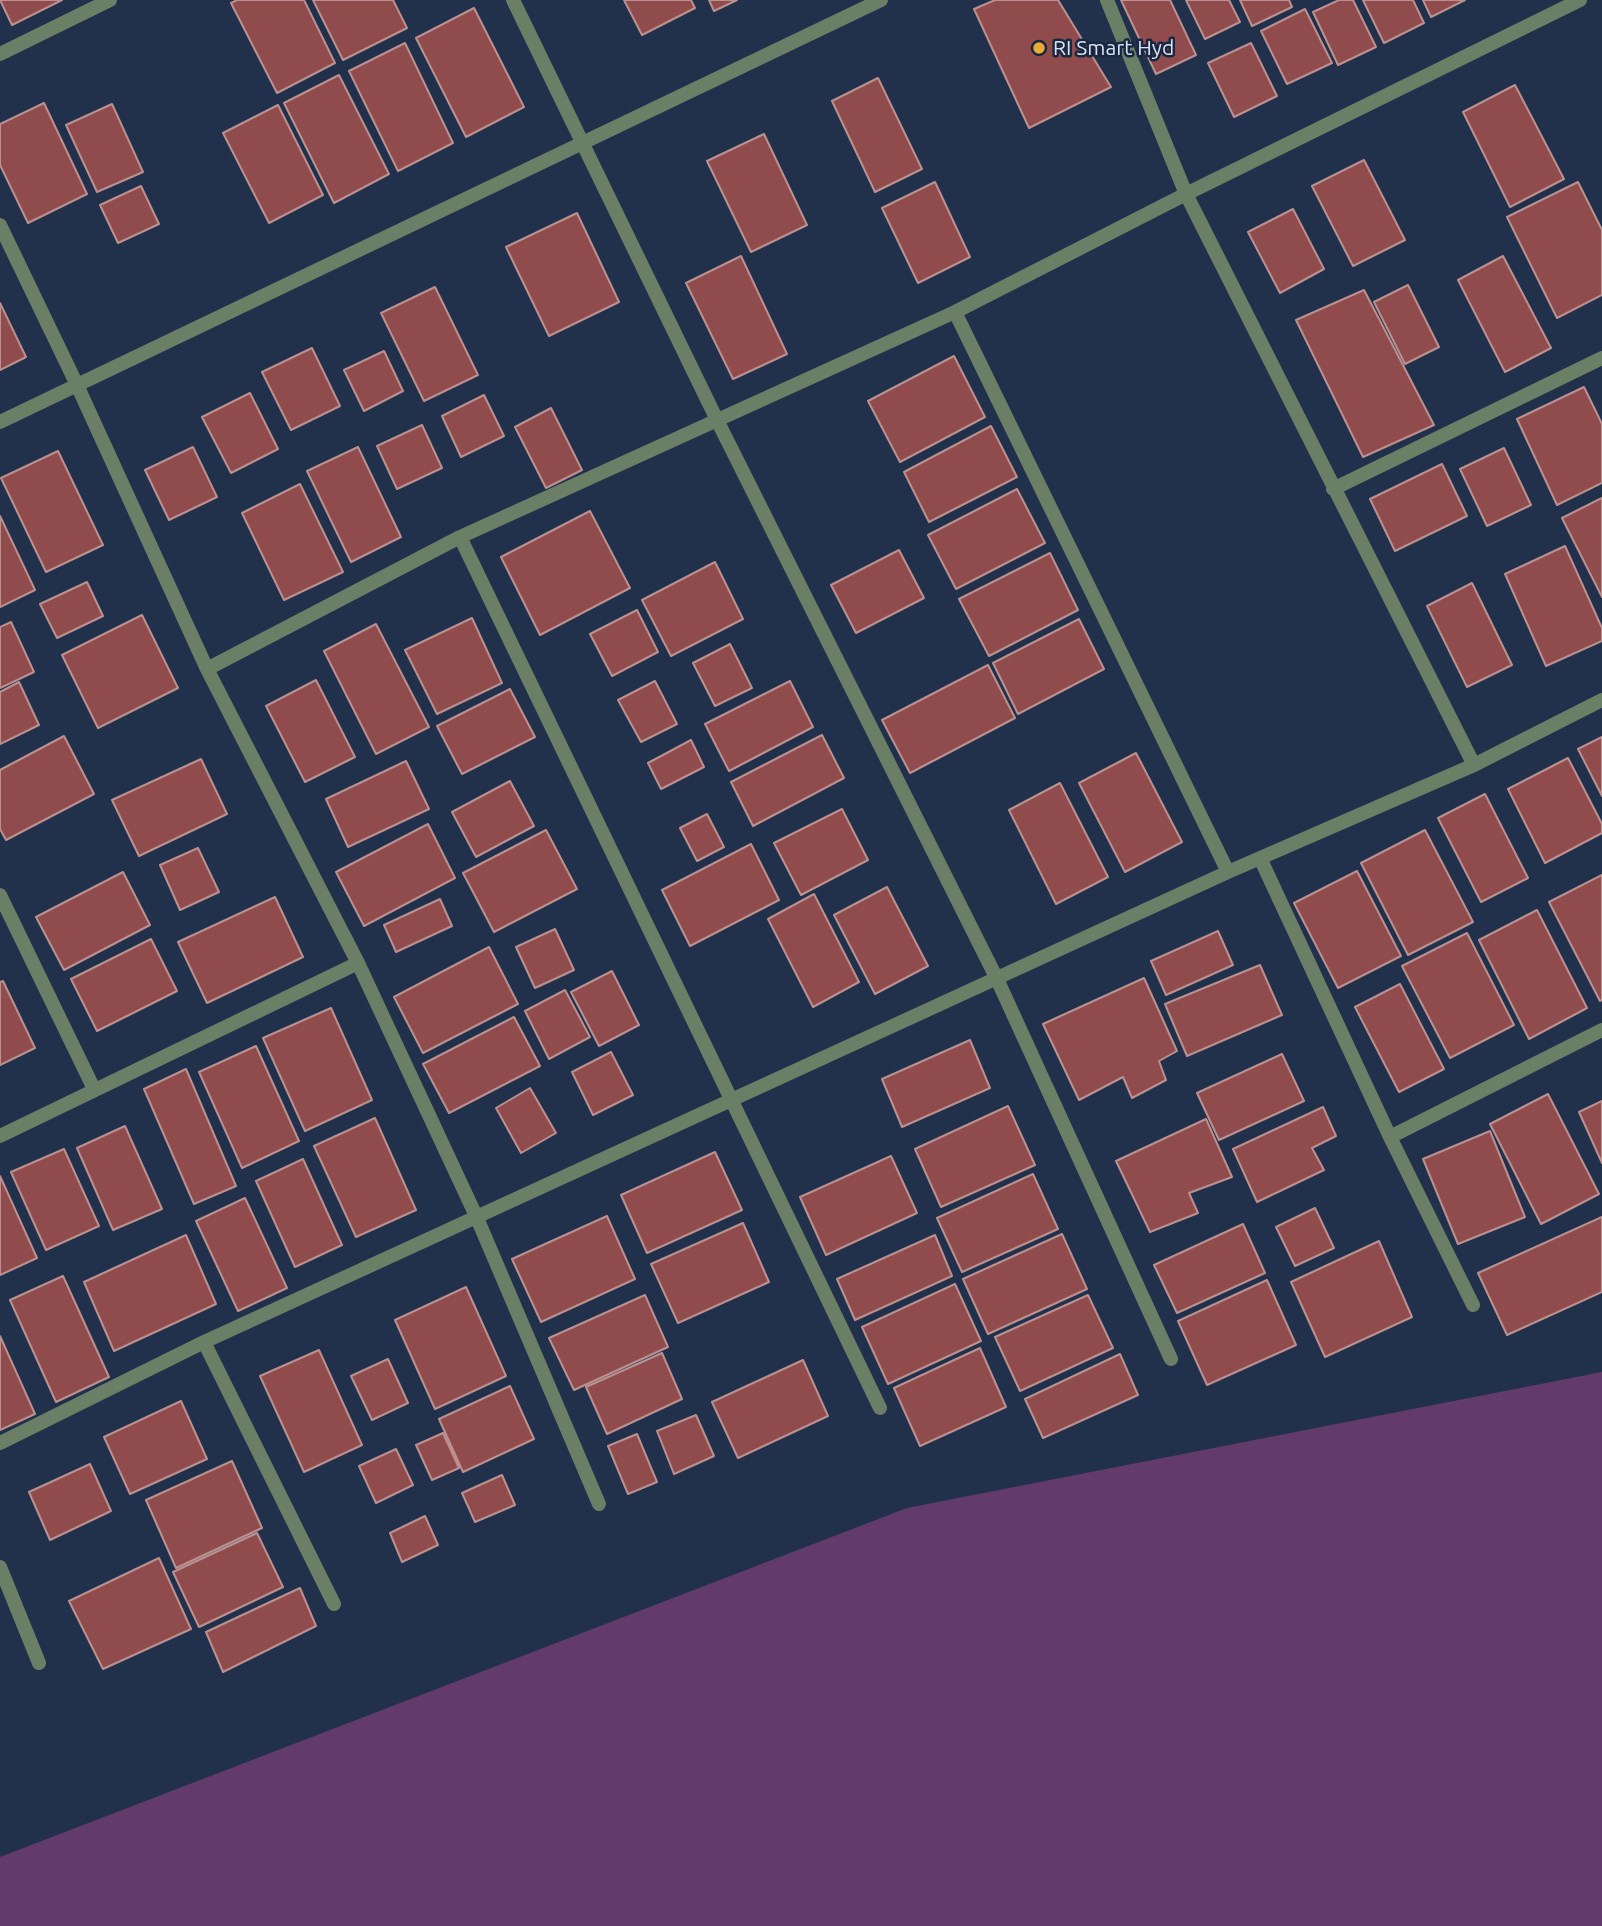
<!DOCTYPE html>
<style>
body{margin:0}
canvas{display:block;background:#22314b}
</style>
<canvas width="1602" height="1926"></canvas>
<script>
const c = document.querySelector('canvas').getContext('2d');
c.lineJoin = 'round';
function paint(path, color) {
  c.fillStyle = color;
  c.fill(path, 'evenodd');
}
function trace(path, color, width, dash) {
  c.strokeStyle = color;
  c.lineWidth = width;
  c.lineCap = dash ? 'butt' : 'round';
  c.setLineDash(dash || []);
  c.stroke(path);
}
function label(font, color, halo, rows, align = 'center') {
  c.font = font + ' Ubuntu,sans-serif';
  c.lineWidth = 5;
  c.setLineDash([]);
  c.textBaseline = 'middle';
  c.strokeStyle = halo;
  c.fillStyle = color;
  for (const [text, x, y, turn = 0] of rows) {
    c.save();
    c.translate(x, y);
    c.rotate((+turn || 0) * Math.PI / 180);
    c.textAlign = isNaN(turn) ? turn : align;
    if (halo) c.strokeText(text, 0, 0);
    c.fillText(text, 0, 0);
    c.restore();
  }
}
const green = new Path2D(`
 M 1602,1372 L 1602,1926 L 0,1926 L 0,1857 L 907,1508 Z`);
const building = new Path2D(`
 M 0,0 L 62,0 L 12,25 Z
 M 237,0 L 304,0 L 335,63 L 277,93 L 231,3 Z
 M 313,0 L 393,0 L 407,28 L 343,60 Z
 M 624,0 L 691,0 L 695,8 L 642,35 Z
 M 709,0 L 737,0 L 714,11 Z
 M 995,0 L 1058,0 L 1111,87 L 1029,128 L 974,9 Z
 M 1121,0 L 1170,0 L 1196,55 L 1156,74 Z
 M 1186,0 L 1229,0 L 1240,22 L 1205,39 Z
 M 1240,0 L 1289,0 L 1292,7 L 1252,26 Z
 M 1339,0 L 1353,0 L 1376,47 L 1338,65 L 1313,12 Z
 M 1363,0 L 1413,0 L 1424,23 L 1384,43 Z
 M 1423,0 L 1465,0 L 1431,17 Z
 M 474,8 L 524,107 L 466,137 L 416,38 Z
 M 1305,9 L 1332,63 L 1287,84 L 1261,31 Z
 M 405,43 L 453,143 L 398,171 L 349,71 Z
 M 1251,43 L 1277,96 L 1234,117 L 1208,63 Z
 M 339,75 L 389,174 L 334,203 L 284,103 Z
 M 878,78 L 922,169 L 875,192 L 832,101 Z
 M 1515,85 L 1564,179 L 1510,207 L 1463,112 Z
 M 44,103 L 87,194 L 28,223 L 0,165 L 0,124 Z
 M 112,104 L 143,172 L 97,192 L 66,125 Z
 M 278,105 L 323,195 L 269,223 L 223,133 Z
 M 764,134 L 807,225 L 751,252 L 707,161 Z
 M 1364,160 L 1405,240 L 1353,266 L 1312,186 Z
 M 935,182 L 970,257 L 918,283 L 882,208 Z
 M 1578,182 L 1602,230 L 1602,295 L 1557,318 L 1507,217 Z
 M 141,186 L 159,224 L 118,243 L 100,205 Z
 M 1293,209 L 1324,269 L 1280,293 L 1248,232 Z
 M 577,213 L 619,302 L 549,336 L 506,247 Z
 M 741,256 L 787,354 L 733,379 L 686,283 Z
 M 1503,256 L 1551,348 L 1505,372 L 1458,280 Z
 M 1408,285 L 1439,347 L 1405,364 L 1374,302 Z
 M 435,287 L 478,375 L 424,401 L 381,313 Z
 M 1364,290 L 1434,425 L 1363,457 L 1296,320 Z
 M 0,303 L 26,357 L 0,370 Z
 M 312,348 L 340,406 L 291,430 L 262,372 Z
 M 384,351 L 403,391 L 364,411 L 344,370 Z
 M 954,356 L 985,417 L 900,462 L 868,401 Z
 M 1584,387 L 1602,424 L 1602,483 L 1557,505 L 1517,419 Z
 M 250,393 L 278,449 L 231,473 L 202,417 Z
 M 484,395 L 504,436 L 461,457 L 442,416 Z
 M 551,408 L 582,470 L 546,488 L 515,427 Z
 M 422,425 L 442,468 L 397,489 L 377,446 Z
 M 991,426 L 1017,477 L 929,522 L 904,472 Z
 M 193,447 L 217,497 L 169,520 L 145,470 Z
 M 358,447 L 401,537 L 351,562 L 307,471 Z
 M 1504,448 L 1531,505 L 1487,526 L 1460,469 Z
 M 58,451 L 103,545 L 46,572 L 1,478 Z
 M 1442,464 L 1467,516 L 1395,551 L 1370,499 Z
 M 300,484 L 343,572 L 284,600 L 242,513 Z
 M 1017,489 L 1045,543 L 956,589 L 928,535 Z
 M 1602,498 L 1602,597 L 1562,518 Z
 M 590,511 L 630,588 L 540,635 L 501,557 Z
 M 0,516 L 35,590 L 0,607 Z
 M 1565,546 L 1602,628 L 1602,641 L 1546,666 L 1505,574 Z
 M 899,550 L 924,598 L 856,633 L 831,585 Z
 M 1050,553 L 1078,610 L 989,656 L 959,599 Z
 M 715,562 L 743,619 L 671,656 L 642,600 Z
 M 87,582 L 103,616 L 57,638 L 40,604 Z
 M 1472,583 L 1512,665 L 1467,687 L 1427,606 Z
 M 637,610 L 658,652 L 612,676 L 590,634 Z
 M 142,615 L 178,688 L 98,728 L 62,655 Z
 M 472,618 L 502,683 L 437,714 L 405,650 Z
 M 1079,619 L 1104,669 L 1018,714 L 993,663 Z
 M 11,622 L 34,672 L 0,688 L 0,627 Z
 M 376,624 L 429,727 L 376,754 L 324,651 Z
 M 730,644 L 752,688 L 715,706 L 693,663 Z
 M 988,665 L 1015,718 L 910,773 L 882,720 Z
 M 316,680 L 355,757 L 305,782 L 266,706 Z
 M 655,681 L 677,724 L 641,742 L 618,700 Z
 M 790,681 L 813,727 L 729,771 L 705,724 Z
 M 19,682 L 39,725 L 0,744 L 0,692 Z
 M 510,689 L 535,737 L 462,774 L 437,726 Z
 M 822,735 L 844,778 L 753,826 L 731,782 Z
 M 64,736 L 94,794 L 6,840 L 0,829 L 0,770 Z
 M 1602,737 L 1602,796 L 1578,749 Z
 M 691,740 L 704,767 L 661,789 L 648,763 Z
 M 1136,753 L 1182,842 L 1125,872 L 1079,783 Z
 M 1568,758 L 1602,824 L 1602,833 L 1545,863 L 1508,789 Z
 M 201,759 L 227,814 L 139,856 L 112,800 Z
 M 406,761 L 429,809 L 348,847 L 326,799 Z
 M 510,781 L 534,826 L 476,857 L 452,812 Z
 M 1060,783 L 1108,877 L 1056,904 L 1009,810 Z
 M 1485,794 L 1528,878 L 1481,902 L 1438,818 Z
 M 842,809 L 868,860 L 801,895 L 774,843 Z
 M 707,814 L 724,847 L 697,861 L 680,828 Z
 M 428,824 L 455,878 L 364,926 L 336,872 Z
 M 546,830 L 577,889 L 494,932 L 463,873 Z
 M 1425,830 L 1473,922 L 1408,955 L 1361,863 Z
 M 751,844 L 779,900 L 690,946 L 662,890 Z
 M 198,848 L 219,892 L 180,910 L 160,865 Z
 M 1357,871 L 1401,956 L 1338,988 L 1294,903 Z
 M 123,872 L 150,925 L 64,970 L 36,917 Z
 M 1602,875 L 1602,1000 L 1600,1001 L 1549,902 Z
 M 887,887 L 928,966 L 875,994 L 834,915 Z
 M 814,894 L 859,982 L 813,1007 L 768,919 Z
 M 275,897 L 303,957 L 207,1003 L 178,942 Z
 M 440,899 L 452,926 L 396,952 L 384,925 Z
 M 1537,910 L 1587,1008 L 1529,1039 L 1479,940 Z
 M 555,929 L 574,970 L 535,988 L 516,947 Z
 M 1218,931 L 1233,965 L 1166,995 L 1151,961 Z
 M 1467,933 L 1514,1025 L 1450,1058 L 1402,966 Z
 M 151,939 L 177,991 L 97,1031 L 71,979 Z
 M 489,947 L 518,1004 L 423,1053 L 394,997 Z
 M 1260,965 L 1282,1015 L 1187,1056 L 1165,1004 Z
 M 612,971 L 639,1025 L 599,1046 L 571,992 Z
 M 1144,978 L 1177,1051 L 1159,1061 L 1166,1080 L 1132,1098 L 1123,1077 L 1079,1100 L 1043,1024 Z
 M 3,981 L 35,1048 L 0,1065 L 0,982 Z
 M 1400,984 L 1444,1069 L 1399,1092 L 1355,1007 Z
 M 565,990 L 590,1037 L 549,1059 L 525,1011 Z
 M 331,1008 L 372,1100 L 305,1131 L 263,1038 Z
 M 514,1017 L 540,1066 L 449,1113 L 423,1064 Z
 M 970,1040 L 990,1088 L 902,1127 L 882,1079 Z
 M 256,1046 L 299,1141 L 242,1168 L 199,1072 Z
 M 611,1052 L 633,1095 L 593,1115 L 572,1072 Z
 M 1282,1054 L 1304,1101 L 1219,1140 L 1197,1093 Z
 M 186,1069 L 236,1186 L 194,1204 L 144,1089 Z
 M 530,1088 L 556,1133 L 521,1153 L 496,1108 Z
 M 1548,1094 L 1599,1194 L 1541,1224 L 1490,1124 Z
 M 1602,1101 L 1602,1163 L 1579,1112 Z
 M 1008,1106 L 1035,1165 L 941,1207 L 915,1149 Z
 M 1323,1107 L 1336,1136 L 1312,1148 L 1324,1170 L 1257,1202 L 1233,1149 Z
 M 375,1118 L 416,1210 L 356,1237 L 314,1146 Z
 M 1206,1119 L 1232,1177 L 1189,1193 L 1198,1213 L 1150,1232 L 1116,1161 Z
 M 125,1126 L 162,1209 L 113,1230 L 77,1148 Z
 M 1490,1131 L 1525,1217 L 1458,1244 L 1423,1159 Z
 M 64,1149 L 99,1226 L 46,1250 L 11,1172 Z
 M 715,1152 L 742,1210 L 647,1253 L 621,1195 Z
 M 891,1156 L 917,1213 L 826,1255 L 800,1197 Z
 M 303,1159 L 342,1245 L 295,1267 L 256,1181 Z
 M 1033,1174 L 1058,1229 L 962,1272 L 937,1218 Z
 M 0,1176 L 37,1258 L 0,1275 Z
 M 245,1198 L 287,1288 L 238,1311 L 196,1221 Z
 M 1315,1208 L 1334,1248 L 1295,1266 L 1276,1227 Z
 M 607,1216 L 635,1279 L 541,1322 L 512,1259 Z
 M 1602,1217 L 1602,1292 L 1507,1335 L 1478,1273 Z
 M 743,1223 L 769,1282 L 678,1323 L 651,1264 Z
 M 1243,1224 L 1265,1273 L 1177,1313 L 1154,1265 Z
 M 1062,1234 L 1087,1289 L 988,1334 L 963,1279 Z
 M 186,1235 L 216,1304 L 114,1351 L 84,1282 Z
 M 935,1235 L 952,1276 L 855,1320 L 837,1279 Z
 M 1379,1241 L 1412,1317 L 1325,1357 L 1291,1282 Z
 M 63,1276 L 109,1377 L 56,1402 L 10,1300 Z
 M 1267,1280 L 1296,1345 L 1207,1385 L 1178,1321 Z
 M 955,1284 L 981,1341 L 888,1384 L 862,1327 Z
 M 466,1287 L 506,1376 L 435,1409 L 395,1320 Z
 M 645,1295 L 668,1347 L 574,1390 L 549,1338 Z
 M 1088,1295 L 1113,1348 L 1020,1391 L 995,1337 Z
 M 0,1336 L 35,1414 L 0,1430 Z
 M 980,1348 L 1006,1407 L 920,1446 L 894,1388 Z
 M 319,1350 L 362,1445 L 304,1472 L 260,1376 Z
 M 662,1353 L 682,1399 L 607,1434 L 586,1387 Z
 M 1120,1354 L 1138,1395 L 1043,1438 L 1025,1399 Z
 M 388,1359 L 408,1403 L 372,1420 L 351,1376 Z
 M 803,1360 L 828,1416 L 738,1458 L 712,1402 Z
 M 510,1386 L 534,1439 L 463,1472 L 439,1419 Z
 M 181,1401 L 207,1459 L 130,1494 L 104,1437 Z
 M 696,1415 L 714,1456 L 674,1474 L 657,1431 Z
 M 443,1433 L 459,1468 L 432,1480 L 416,1445 Z
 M 637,1434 L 657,1482 L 628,1494 L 608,1446 Z
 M 396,1449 L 413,1485 L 376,1503 L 359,1466 Z
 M 232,1461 L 262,1528 L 176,1568 L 146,1500 Z
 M 90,1464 L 111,1511 L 50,1540 L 29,1492 Z
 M 502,1475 L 515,1505 L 475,1522 L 462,1493 Z
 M 425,1516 L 438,1545 L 402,1562 L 390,1533 Z
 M 257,1533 L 283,1587 L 199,1627 L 173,1572 Z
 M 159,1558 L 191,1629 L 103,1669 L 69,1601 Z
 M 300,1588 L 316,1626 L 223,1672 L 206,1632 Z`);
const street = new Path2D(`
 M 513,0 L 717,420 L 997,979 L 1171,1359
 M 1107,0 L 1186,194 L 1474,765
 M 0,54 L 110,0
 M 0,225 L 77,385 L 207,669 L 358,963 L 477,1218 L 599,1504
 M 955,312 L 1228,872
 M 0,422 L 881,0
 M 1333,489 L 1602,358
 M 460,537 L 880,1408
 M 207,669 L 460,537 L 955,312 L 1186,194 L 1580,0
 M 1261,860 L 1390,1137 L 1473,1305
 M 0,895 L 94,1089
 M 0,1136 L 358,963
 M 1390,1137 L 1602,1030
 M 204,1342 L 334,1604
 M 0,1443 L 204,1342 L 1228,872 L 1474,765 L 1602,700
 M 0,1567 L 39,1663`);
const markers = [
 [1039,48,7,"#e7ac36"]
];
const poiNames = [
 ["RI Smart Hyd",1053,48]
];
paint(green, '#623b6a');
paint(building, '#904b4c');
trace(building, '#ba9190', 2);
trace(street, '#6b7f67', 14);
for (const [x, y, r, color] of markers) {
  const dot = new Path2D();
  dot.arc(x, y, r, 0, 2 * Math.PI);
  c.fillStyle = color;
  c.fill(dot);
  trace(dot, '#192740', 2.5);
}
label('21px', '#d8e2f3', '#192740', poiNames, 'left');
</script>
